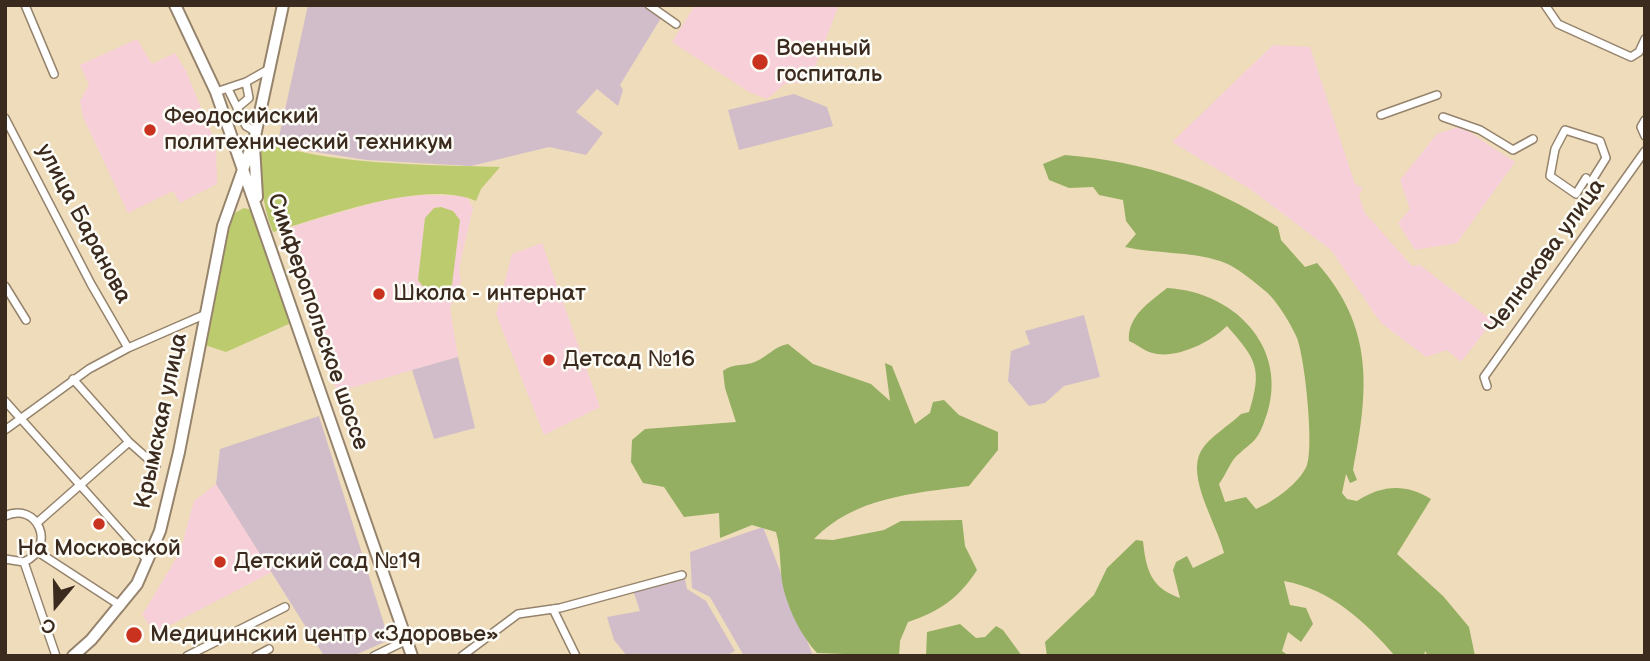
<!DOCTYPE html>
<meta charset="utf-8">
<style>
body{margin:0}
#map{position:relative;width:1650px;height:661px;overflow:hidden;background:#efdcba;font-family:"Balsamiq Sans",sans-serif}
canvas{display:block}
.frame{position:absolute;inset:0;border:7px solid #3b2a1e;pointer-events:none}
.north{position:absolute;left:21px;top:570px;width:70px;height:70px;-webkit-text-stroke:5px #fdfcf7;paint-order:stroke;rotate:199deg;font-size:19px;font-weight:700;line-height:28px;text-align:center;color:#3b2a1e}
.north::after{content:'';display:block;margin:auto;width:24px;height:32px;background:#3b2a1e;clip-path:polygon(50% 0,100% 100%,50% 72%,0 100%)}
</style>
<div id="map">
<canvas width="1650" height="661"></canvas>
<div class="frame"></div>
<div class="north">С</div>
</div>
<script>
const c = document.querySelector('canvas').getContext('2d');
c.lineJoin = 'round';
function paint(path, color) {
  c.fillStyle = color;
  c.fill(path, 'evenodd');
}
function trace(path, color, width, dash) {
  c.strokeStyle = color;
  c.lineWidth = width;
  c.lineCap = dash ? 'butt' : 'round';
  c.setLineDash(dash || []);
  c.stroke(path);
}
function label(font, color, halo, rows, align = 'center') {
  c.font = font + ' "Balsamiq Sans",sans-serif';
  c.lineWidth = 5;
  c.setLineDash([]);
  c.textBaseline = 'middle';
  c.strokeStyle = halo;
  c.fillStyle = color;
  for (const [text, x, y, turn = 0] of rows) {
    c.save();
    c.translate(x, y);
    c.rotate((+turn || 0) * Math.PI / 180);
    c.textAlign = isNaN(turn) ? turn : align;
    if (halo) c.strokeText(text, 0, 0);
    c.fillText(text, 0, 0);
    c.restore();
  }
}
const built = new Path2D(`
 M 695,5 L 839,5 L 809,82 L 785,84 L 767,99 L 749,92 L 672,42 Z
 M 137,39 L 152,64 L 175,53 L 186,71 L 216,144 L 217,184 L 180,203 L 173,191 L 128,213 L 83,117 L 80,101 L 89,85 L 80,65 Z
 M 1273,45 L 1310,47 L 1355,184 L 1363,188 L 1359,195 L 1365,213 L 1412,266 L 1420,265 L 1493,321 L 1461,362 L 1447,350 L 1426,357 L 1381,323 L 1331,250 L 1250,189 L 1172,142 Z
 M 1460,126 L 1515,162 L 1457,243 L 1415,250 L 1398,223 L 1410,209 L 1400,180 L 1437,134 Z
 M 423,195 L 466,196 L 473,208 L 459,268 L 461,281 L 450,308 L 458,357 L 337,392 L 280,230 L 387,199 Z
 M 542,243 L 600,407 L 544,435 L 496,314 L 512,254 Z
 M 216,484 L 272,572 L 155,633 L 142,615 L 180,552 L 194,501 Z`);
const industrial = new Path2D(`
 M 308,5 L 641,5 L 661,18 L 620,85 L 623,90 L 618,106 L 597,89 L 576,112 L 603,133 L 586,155 L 549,147 L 471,166 L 367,160 L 277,146 Z
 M 794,94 L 827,107 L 833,126 L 739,150 L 728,110 Z
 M 1084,315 L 1100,377 L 1064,386 L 1045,403 L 1029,406 L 1008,381 L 1011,351 L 1030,344 L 1025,331 Z
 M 458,357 L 475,428 L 434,439 L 412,370 Z
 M 319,416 L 389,640 L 353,656 L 324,656 L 216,484 L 220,449 Z
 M 763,527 L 813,656 L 744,656 L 710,597 L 692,588 L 690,552 Z
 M 685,579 L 687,589 L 706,601 L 735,651 L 725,656 L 627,656 L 614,640 L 607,617 L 640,611 L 633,590 Z`);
const green = new Path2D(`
 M 262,140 C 319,165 435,165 500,167 L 481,189 L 476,201 C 426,178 324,217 273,232 C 261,202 259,172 262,140 Z
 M 441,207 L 453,211 L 460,220 L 452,285 L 438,293 L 425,289 L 418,280 L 425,218 L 434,208 Z
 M 244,208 L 251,210 L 256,219 L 291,323 L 226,352 L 205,345 L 227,230 L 233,214 Z`);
const forest = new Path2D(`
 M 1065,155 C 1147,162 1208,183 1278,227 L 1281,240 L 1305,267 L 1317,263 C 1374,327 1369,389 1353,470 L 1357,480 L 1350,483 L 1346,474 L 1342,493 L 1347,499 L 1357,501 C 1381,485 1406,483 1431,499 L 1397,554 L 1443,596 L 1469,627 L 1475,656 L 1428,656 L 1425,651 L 1424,656 L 1395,656 C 1366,622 1330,589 1284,581 L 1290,605 L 1306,608 L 1313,624 L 1301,642 L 1288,632 L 1282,651 L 1289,656 L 1047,656 L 1045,642 L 1094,595 L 1107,568 L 1136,540 L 1143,541 C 1146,570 1151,588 1180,598 L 1173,570 L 1176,562 L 1187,556 L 1193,568 L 1224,553 C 1217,524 1186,477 1201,451 C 1209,437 1230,425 1241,414 L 1249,412 C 1263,368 1256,359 1227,326 C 1210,343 1173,361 1149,352 C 1142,349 1136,344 1129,341 C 1127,316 1150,302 1167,288 C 1238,292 1294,353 1263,425 C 1256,442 1252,442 1240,453 C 1231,459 1226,475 1219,484 L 1225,502 L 1246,497 L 1256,509 C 1273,502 1300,483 1307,465 C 1314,446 1305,359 1297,338 C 1291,324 1276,299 1264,290 C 1252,280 1234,265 1220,261 C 1189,251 1156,254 1125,247 L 1136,234 L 1126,221 L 1123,200 L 1099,195 L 1093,187 L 1069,188 L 1049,180 L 1043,164 Z
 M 788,344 L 813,364 L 871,384 L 890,401 L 885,363 L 892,366 L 915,424 L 930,413 L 933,402 L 944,400 L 959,415 L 998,432 L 998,450 L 969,486 C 914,493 855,497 814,539 L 833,540 L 884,530 L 901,521 L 962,520 L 965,546 L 977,570 C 960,597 939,612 908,622 L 900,641 L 899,656 L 817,653 C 801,635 791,615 784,591 C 779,573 782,552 776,532 L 752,525 L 720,538 L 719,513 L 684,517 L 664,487 L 643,483 L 631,462 L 632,440 L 645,429 L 736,422 L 725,388 L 723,371 C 735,362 745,367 757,361 C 769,355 774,347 788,344 Z
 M 960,624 L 976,638 L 985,637 L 996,626 L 1003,630 L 1022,656 L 926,656 L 927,632 Z`);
const street = new Path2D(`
 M 25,5 L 54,74
 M 649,5 L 676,24
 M 1545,5 L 1558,24 L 1631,57 L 1639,52 L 1645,39
 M 228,89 L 246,126 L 256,132
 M 216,92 L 246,82 L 269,69
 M 237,108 L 249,98 L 246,82
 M 1381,115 L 1437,95
 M 1443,117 L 1480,130 L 1513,150 L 1533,139
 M 5,118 L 91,284 L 128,348
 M 1645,120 L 1641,127 L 1645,136
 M 1586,178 L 1576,194 L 1550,176 L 1555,149 L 1565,130 L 1600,141 L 1606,158 L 1591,182
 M 5,286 L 26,320
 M 73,379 L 129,442 L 156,466
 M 1487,386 L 1484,377 L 1645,151
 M 5,401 L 148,561
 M 5,430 L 89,369 L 128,348 L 206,314
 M 5,516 C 38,501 57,547 24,562 L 5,559
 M 38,522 L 129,442
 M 38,552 L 121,606
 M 24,562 L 56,656
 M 553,609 L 576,656
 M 187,656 L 285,607
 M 256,656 L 269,649
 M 374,656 L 405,641
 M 462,656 L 518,614 L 560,608 L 682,575`);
const secondary = new Path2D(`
 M 175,5 L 216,92 L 412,656
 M 254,146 L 257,197
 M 73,656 L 91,640 L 137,584 L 160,531 L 179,452 L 223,226 L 255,136 L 283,5`);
const markers = [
 [760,62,9,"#c8321e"],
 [150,130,7,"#c8321e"],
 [379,294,7,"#c8321e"],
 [549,360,7,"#c8321e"],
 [99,524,7,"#c8321e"],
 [220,562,7,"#c8321e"],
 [134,635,9,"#c8321e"]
];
const poiNames = [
 ["Военный",776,49],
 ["госпиталь",776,75],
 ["Феодосийский",164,117],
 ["политехнический техникум",164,143],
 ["Школа - интернат",393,294],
 ["Детсад №16",563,360],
 ["На Московской",99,549,"center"],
 ["Детский сад №19",234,562],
 ["Медицинский центр «Здоровье»",150,635]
];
const streetNames = [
 ["улица Баранова",83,224,62],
 ["Челнокова улица",1546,257,-54],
 ["Симферопольское шоссе",317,322,71],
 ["Крымская улица",162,421,-78]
];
paint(built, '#f6cfd8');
paint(industrial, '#d1bdca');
paint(green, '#bbcb6e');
paint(forest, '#94af61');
trace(street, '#95836c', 10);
trace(secondary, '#95836c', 14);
trace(street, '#fff', 7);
trace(secondary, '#fff', 10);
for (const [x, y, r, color] of markers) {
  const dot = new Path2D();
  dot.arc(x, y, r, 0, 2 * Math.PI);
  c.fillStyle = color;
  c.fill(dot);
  trace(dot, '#fdfcf7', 2.5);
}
label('23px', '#3b2a1e', '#fdfcf7', poiNames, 'left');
label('23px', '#3b2a1e', '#fdfcf7', streetNames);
</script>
